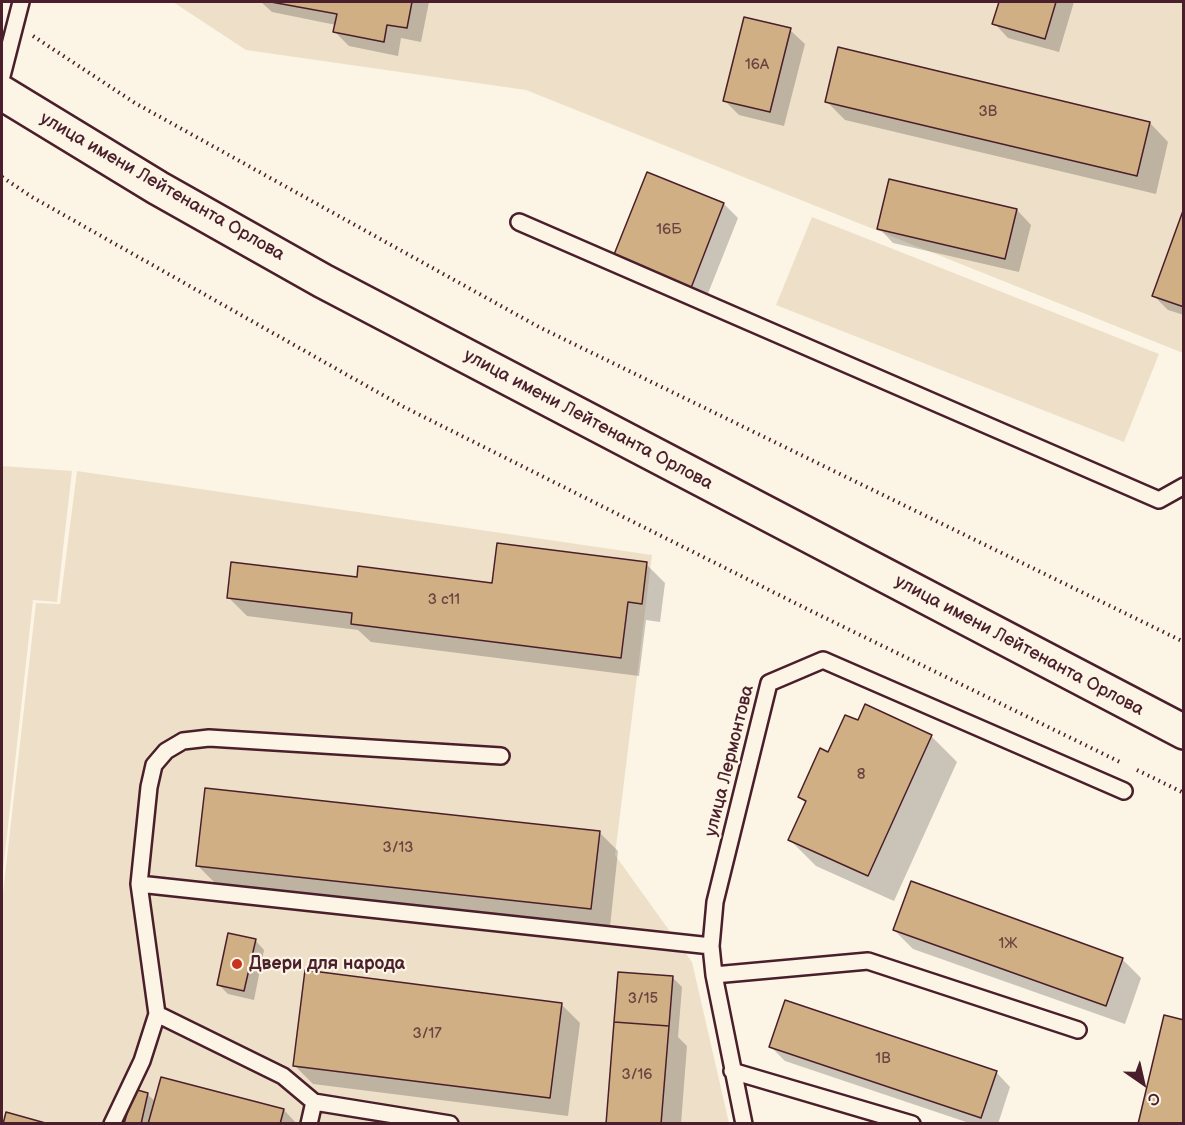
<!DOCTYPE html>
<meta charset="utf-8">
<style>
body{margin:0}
#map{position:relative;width:1185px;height:1125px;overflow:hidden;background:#fcf5e5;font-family:"Balsamiq Sans",sans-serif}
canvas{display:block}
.frame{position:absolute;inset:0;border:3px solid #4a1f2b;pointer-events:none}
.north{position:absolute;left:1113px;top:1053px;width:60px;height:60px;-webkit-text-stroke:4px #fcf5e5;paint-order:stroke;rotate:146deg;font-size:16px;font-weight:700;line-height:24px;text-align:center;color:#4a1f2b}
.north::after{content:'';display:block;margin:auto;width:21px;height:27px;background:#4a1f2b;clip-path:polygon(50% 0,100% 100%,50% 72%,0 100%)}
</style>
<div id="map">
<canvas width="1185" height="1125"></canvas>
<div class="frame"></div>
<div class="north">С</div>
</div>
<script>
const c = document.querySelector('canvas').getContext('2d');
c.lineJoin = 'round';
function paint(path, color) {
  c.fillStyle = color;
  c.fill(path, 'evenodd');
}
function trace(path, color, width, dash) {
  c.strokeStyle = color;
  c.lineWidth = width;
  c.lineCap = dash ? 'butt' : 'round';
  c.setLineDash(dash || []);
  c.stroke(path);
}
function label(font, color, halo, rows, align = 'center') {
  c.font = font + ' "Balsamiq Sans",sans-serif';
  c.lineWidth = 4.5;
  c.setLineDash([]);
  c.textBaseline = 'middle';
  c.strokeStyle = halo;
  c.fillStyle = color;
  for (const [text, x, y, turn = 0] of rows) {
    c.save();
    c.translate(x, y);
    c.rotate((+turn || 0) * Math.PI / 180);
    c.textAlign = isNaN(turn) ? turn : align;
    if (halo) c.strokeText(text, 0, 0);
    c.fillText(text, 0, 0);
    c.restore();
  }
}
const built = new Path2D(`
 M 173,2 L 1183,2 L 1183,353 L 526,90 L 246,50 Z
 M 812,217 L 1159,354 L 1124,442 L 776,305 Z
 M 2,466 L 72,471 L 57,602 L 33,600 L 2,880 Z
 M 77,471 L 652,555 L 615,855 L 692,962 L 729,1123 L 2,1124 L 2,901 L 36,603 L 60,604 Z`);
const shadow = new Path2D(`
 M 261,2 L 429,2 L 421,42 L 401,38 L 398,56 L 349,46 L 335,32 L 336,25 L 272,12 Z
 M 1000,2 L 1074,2 L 1059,52 L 1008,38 L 994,23 Z
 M 790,30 L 805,44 L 784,126 L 739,115 L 725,101 Z
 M 826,101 L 1150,123 L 1168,142 L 1156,194 L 845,120 Z
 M 724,204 L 738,218 L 705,301 L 629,271 Z
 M 1017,210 L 1031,225 L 1019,272 L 893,243 L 879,228 Z
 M 1184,212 L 1184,315 L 1168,310 L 1154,296 Z
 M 646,564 L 665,583 L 660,622 L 646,620 L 639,676 L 371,642 L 358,630 L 247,616 L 228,597 L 358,579 L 493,585 Z
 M 858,722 L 931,736 L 957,762 L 894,901 L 816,866 L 790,840 L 806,803 L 800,797 L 829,754 Z
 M 599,832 L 618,851 L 610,927 L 217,885 L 198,866 Z
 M 894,930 L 1122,959 L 1141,978 L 1125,1024 L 913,949 Z
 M 255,940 L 264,950 L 254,1000 L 228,994 L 219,985 Z
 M 672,977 L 682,987 L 678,1037 L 687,1046 L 681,1124 L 607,1124 Z
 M 561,1004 L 580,1023 L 568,1116 L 313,1084 L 294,1065 Z
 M 771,1047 L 996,1072 L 1010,1087 L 998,1124 L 972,1124 L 785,1061 Z
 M 147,1094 L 156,1102 L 284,1110 L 297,1124 L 126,1124 Z`);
const building = new Path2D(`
 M 271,2 L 412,2 L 407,28 L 387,25 L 384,42 L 333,32 L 337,14 Z
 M 999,2 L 1056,2 L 1045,39 L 992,24 Z
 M 744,17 L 791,28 L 770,112 L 723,101 Z
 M 838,47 L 1150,122 L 1137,176 L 825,102 Z
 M 647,172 L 724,203 L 691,288 L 613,257 Z
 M 889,179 L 1017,209 L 1005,259 L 877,229 Z
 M 1184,208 L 1184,307 L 1152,296 Z
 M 497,543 L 647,562 L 642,604 L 628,602 L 621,658 L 351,624 L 352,613 L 227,598 L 231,562 L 357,577 L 358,566 L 492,583 Z
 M 865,704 L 932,735 L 868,876 L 788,840 L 806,801 L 798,797 L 820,748 L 828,752 L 845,715 L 858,720 Z
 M 205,788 L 600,831 L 591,909 L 196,866 Z
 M 911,881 L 1123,958 L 1106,1006 L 893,930 Z
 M 228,933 L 256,939 L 244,991 L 217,985 Z
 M 305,970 L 562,1003 L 550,1098 L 293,1066 Z
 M 618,972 L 673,976 L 669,1026 L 614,1022 Z
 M 785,1000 L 997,1071 L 981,1118 L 769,1047 Z
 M 1164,1015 L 1184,1020 L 1184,1124 L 1138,1124 Z
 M 614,1022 L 669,1026 L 661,1124 L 606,1124 Z
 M 161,1077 L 284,1109 L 280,1124 L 148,1124 Z
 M 134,1089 L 148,1093 L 141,1124 L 124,1124 Z
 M 6,1112 L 49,1124 L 3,1124 Z`);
const path = new Path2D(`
 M 33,36 L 135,103 L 539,327 L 1184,642
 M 2,177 L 32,197 L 404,407 L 809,610 L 1122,763
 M 1137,770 L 1184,793`);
const service = new Path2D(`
 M 2,76 L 21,2
 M 519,222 L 1159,500 L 1184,486
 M 139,884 L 711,946
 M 714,975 L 868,961 L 1078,1030
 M 157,1014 L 283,1076 L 314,1102 L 450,1124
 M 732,1071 L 912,1124
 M 112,1124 L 142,1061 L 157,1014 L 139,884 L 149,787 L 154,765 L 166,751 L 183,741 L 209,738 L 501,756
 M 309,1124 L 314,1102
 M 744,1124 L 714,975 L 711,946 L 715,902 L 769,683 L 823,660 L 1124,791`);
const secondary = new Path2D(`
 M 2,93 L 158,188 L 323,281 L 1184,732`);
const markers = [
 [237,964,6,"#c8321e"]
];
const numberNames = [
 ["16А",757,65],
 ["3В",988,112],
 ["16Б",669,230],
 ["3 с11",444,600],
 ["8",861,775],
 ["3/13",398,848],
 ["1Ж",1008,944],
 ["3/15",643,999],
 ["3/17",427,1034],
 ["1В",883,1059],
 ["3/16",637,1075]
];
const streetNames = [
 ["улица имени Лейтенанта Орлова",162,187,30],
 ["улица имени Лейтенанта Орлова",588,420,28],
 ["улица имени Лейтенанта Орлова",1019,646,28],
 ["улица Лермонтова",730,761,-76]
];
const poiNames = [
 ["Двери для народа",249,964]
];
paint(built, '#eee0c8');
paint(shadow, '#0003');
paint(building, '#cfaf83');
trace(building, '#4a1f2b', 1.5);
trace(service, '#4a1f2b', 20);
trace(secondary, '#4a1f2b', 38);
trace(path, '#4a1f2b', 4, [1.5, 4.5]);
trace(service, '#fcf5e5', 15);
trace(secondary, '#fcf5e5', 33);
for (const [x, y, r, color] of markers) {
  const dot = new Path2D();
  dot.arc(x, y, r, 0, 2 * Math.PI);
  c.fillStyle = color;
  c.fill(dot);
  trace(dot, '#fcf5e5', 2);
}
label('15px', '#6b4341', null, numberNames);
label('18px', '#4a1f2b', '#fcf5e5', streetNames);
label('bold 18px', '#4a1f2b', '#fcf5e5', poiNames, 'left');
</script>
